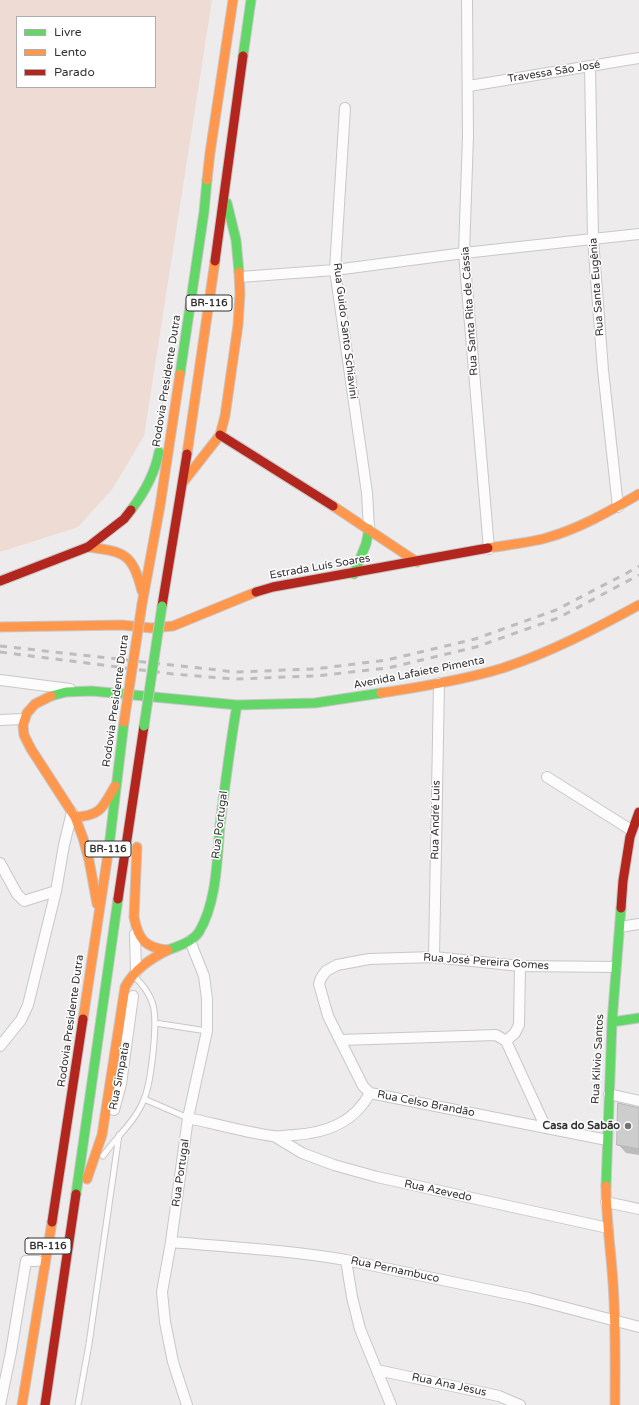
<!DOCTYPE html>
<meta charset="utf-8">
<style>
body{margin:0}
#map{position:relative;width:639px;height:1405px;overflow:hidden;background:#edebec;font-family:"Varela Round",sans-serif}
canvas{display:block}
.legend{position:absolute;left:16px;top:16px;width:140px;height:72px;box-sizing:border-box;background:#fff;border:1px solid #adadad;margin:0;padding:5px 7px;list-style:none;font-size:12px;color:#333232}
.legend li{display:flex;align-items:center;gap:8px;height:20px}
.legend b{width:20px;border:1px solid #adadad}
</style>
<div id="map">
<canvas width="639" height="1405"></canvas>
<ul class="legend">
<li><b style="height:5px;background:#63d668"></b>Livre</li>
<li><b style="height:5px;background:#ff974d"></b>Lento</li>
<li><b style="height:5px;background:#b3261e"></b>Parado</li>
</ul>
</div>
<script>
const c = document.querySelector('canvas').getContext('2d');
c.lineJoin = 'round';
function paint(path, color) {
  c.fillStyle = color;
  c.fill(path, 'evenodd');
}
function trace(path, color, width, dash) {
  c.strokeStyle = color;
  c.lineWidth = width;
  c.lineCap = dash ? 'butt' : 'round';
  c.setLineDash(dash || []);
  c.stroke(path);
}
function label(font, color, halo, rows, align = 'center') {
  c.font = font + ' "Varela Round",sans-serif';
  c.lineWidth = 3;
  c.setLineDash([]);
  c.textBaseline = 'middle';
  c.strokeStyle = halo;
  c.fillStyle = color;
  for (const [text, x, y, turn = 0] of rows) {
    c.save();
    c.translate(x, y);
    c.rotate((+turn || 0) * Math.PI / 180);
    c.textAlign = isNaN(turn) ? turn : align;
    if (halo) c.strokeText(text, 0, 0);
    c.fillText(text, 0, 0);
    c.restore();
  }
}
const green = new Path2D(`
 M 0,0 L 212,0 L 144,436 L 113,488 L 78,527 L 0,552 ZM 17,17 L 155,17 L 155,87 L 17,87 Z`);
const shadow = new Path2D(`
 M 639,1109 L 639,1155 L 626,1153 L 618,1144 Z`);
const building = new Path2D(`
 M 618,1103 L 639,1108 L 639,1149 L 617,1145 Z`);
const lane = new Path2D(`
 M 155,1023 L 207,1031
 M 144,1099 L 188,1118
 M 103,1156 C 116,1137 136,1121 144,1099 C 151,1083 159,1018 152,1002 C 149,993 142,984 135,977
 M 78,1405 L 89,1344 L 119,1135`);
const street = new Path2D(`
 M 467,0 L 468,136 L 464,253 L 489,549
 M 590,66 L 593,239 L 603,370 L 618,507
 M 469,86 L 639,58
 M 345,108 L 335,270 L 367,493 L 369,529
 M 240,277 L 335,270 L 464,253 L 639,234
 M 0,680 L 70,689
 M 0,720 L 24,719
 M 547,777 L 631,830
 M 0,863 L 17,894 L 24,901 L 56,891
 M 620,927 L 639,924
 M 135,934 L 136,972
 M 434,957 L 439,683
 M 340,1040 L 496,1035 L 506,1041 L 546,1128
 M 506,1041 L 515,1033 L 519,1025 L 520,966
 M 0,1046 L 21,1020 L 28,1005 L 56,891 L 64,845 L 72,812
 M 370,1093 L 363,1086 L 328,1016 L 319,984 L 321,978 L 326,971 L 337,965 L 369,959 L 434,957 L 520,966 L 616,967
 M 370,1093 L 607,1140
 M 609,1094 L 639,1101
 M 114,1110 L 121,1084 L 133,996
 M 188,1118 C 216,1124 244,1132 272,1136 C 279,1137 287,1135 294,1135 C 326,1133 354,1123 370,1093
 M 274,1136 L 302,1153 L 334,1165 L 377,1177 L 608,1228
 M 606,1202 L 639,1209
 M 171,1242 C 229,1247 288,1250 346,1260 L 529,1298 L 639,1327
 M 346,1260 L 352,1297 L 360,1329 L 391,1405
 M 377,1370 L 499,1396 L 520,1405
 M 0,1405 L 11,1352 L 26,1261 L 38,1261
 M 187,1405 L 173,1362 L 165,1322 L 162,1292 L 171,1242 L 188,1118 L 207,1031 L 207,999 L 204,976 L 190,941`);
const fast = new Path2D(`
 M 243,56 L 251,0
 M 227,203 L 236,240 L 239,272
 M 180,374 L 204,212 L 207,180
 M 131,510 C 144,493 155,473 159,452
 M 354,574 L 366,544 L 369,529
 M 51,696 L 66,692 L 92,691 L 237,705 L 315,703 L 381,693
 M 109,847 L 124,722
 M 168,950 C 179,946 192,942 199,932 C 217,902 217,859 220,825 C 225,785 230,745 237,705
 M 612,1022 L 639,1018
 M 606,1186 L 612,1022 L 621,908
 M 76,1194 L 118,899`);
const slow = new Path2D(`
 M 207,180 L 210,153 L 233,0
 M 187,454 L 215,261
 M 184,481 L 220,435 L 225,416 L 238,325 L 240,294 L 239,272
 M 333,506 L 417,562
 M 88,547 C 125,552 132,553 142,591
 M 488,548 C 507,545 528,543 546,538 C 579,529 610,511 639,494
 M 142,604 L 160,506 L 180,374
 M 0,627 L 122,625 L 151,628 L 173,626 L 256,592
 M 381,693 C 421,687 464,680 503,668 C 551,652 595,629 639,605
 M 51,696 L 35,704 L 27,713 L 23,725 L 24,735 L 31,749 L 75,817 L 83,838 L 89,860 L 97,904
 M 75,817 C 101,816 103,807 115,786
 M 137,847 L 134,917 C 138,939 145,948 168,950
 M 83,1019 L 109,847
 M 87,1179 L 102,1135 L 125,987 C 135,969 150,959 168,950
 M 606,1186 C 606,1219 611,1251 613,1283 C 616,1324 615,1364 615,1405
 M 22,1405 L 52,1222`);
const jam = new Path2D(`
 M 215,261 L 243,56
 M 220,435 L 333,506
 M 0,581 L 88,547 L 124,519 L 131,510
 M 256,592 L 273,587 L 488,548
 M 162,606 L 187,454
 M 118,899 L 144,726
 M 621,908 L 623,881 L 630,837 L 639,812
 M 52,1222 L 83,1019
 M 45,1405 L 76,1194`);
const rail = new Path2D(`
 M 0,646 L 235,672 L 315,669 L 387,660 L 475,639 L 556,610 L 627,573 L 639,566
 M 0,652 L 173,674 L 234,679 L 315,676 L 388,668 L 476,647 L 558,618 L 639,575`);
const fastBridge = new Path2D(`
 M 144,726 L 162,606`);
const slowBridge = new Path2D(`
 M 124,722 L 142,604`);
const markers = [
 [628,1126,4,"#747373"]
];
const shields = [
 [209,303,46],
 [108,849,46],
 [48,1246,46]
];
const shieldNames = [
 ["BR-116",209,303],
 ["BR-116",108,849],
 ["BR-116",48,1246]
];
const streetNames = [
 ["Travessa São José",554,72,-9],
 ["Rua Santa Eugênia",597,287,-94],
 ["Rua Santa Rita de Cássia",470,311,-94],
 ["Rua Guido Santo Schiavini",345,331,83],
 ["Rodovia Presidente Dutra",167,381,-81],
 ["Estrada Luís Soares",320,567,-10],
 ["Avenida Lafaiete Pimenta",419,673,-11],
 ["Rodovia Presidente Dutra",116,701,-82],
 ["Rua André Luis",436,820,-89],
 ["Rua Portugal",220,825,-83],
 ["Rua José Pereira Gomes",486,962,4],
 ["Rodovia Presidente Dutra",71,1021,-82],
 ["Rua Kilvio Santos",598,1059,-87],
 ["Rua Simpatia",120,1076,-79],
 ["Rua Celso Brandão",426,1104,11],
 ["Rua Portugal",181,1173,-82],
 ["Rua Azevedo",438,1191,12],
 ["Rua Pernambuco",395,1270,12],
 ["Rua Ana Jesus",449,1385,12]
];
const poiNames = [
 ["Casa do Sabão",620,1126]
];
paint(green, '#eddbd4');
paint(shadow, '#0003');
paint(building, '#cecdce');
trace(building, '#b4b3b4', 1);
trace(lane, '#c9c7c8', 7);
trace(street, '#c9c7c8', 12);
trace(fast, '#c9c7c8', 11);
trace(slow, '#c9c7c8', 11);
trace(jam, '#c9c7c8', 11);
trace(lane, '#fcfcfc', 5);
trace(street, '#fcfcfc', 10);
trace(fast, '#63d668', 9);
trace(slow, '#ff974d', 9);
trace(jam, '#b3261e', 9);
trace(rail, '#bebdbd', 3, [7, 7]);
trace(fastBridge, '#c8c7c7', 11, []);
trace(slowBridge, '#c8c7c7', 11, []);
trace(fastBridge, '#63d668', 9);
trace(slowBridge, '#ff974d', 9);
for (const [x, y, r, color] of markers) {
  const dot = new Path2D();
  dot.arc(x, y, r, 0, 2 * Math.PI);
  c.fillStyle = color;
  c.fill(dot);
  trace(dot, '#fff', 1.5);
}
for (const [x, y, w] of shields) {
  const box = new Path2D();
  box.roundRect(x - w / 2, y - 8, w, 16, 3);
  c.fillStyle = '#fff';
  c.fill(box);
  trace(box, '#333232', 1);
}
label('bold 10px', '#333232', null, shieldNames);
label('11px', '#333232', '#fff', streetNames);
label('bold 11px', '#333232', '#fff', poiNames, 'right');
</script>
